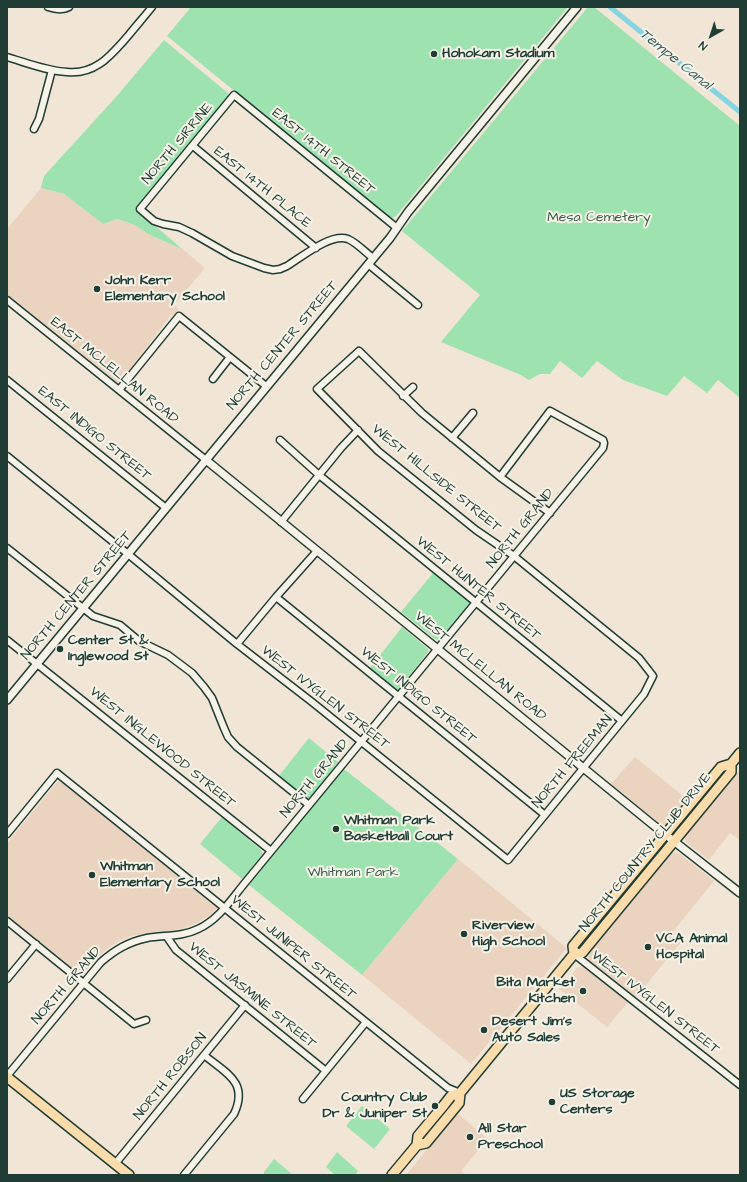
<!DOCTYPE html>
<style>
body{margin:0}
#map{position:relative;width:747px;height:1182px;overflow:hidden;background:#f1e5d5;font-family:"Architects Daughter",sans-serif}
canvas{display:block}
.frame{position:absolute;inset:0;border:8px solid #1f3d34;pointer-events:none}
.north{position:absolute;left:691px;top:16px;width:40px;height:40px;-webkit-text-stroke:3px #f7f3e8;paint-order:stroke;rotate:219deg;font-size:11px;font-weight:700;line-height:16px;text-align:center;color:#1f3d34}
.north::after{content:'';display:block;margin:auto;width:14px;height:18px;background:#1f3d34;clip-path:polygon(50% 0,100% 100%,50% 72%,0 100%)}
</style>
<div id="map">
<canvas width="747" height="1182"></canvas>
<div class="frame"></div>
<div class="north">N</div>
</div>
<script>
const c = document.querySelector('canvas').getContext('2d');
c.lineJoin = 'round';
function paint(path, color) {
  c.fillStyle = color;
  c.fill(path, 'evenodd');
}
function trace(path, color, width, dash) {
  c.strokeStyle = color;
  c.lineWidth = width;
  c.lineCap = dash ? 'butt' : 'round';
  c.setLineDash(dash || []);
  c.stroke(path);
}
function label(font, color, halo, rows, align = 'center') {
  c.font = font + ' "Architects Daughter",sans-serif';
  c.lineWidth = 4;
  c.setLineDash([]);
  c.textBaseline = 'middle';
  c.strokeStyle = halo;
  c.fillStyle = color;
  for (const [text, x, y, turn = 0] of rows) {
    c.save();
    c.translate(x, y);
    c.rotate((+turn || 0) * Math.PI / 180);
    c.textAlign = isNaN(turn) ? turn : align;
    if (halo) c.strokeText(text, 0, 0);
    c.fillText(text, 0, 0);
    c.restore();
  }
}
const built = new Path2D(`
 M 41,188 L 64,194 L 103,224 L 117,219 L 135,225 L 148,234 L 178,248 L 180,247 L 205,268 L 174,305 L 178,308 L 178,312 L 171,315 L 120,382 L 117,382 L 7,294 L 7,229 Z
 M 635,757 L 688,800 L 667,825 L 662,825 L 659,823 L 611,784 Z
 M 740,769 L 740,840 L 730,833 L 709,860 L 686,842 L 685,839 L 686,835 Z
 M 59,780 L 217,908 L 210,915 L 197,923 L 181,929 L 165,932 L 146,933 L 131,936 L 119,941 L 108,948 L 97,958 L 82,975 L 7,915 L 7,843 Z
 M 674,852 L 680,854 L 714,881 L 671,934 L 681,942 L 636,997 L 589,960 L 588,956 L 588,953 L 668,855 Z
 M 458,859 L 567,948 L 471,1064 L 362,975 Z
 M 578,967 L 583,967 L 628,1002 L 607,1027 L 559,989 Z
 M 457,1113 L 488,1139 L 461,1171 L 466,1175 L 406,1175 Z`);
const green = new Path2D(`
 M 191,7 L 568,7 L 396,216 L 392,218 L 389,217 L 167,36 Z
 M 588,7 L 594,7 L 740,126 L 740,398 L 718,380 L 707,393 L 684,376 L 667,396 L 623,380 L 597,361 L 582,378 L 560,361 L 550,374 L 540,374 L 529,380 L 521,375 L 441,342 L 480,295 L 402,231 Z
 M 164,40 L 229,94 L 229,97 L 139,208 L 140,213 L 180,247 L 179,248 L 148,234 L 135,225 L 117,219 L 103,224 L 64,194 L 41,188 L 44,176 L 116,97 Z
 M 433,573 L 470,603 L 439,640 L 435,639 L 401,612 Z
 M 402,627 L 428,649 L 428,652 L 398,690 L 370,668 Z
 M 309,738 L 338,762 L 311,797 L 306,799 L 278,777 Z
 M 344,769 L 458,859 L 362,975 L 249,885 Z
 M 222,817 L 261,850 L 262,853 L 261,856 L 242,879 L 200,844 Z
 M 362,1106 L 390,1129 L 374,1149 L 346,1126 Z
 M 337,1152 L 358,1171 L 355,1175 L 335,1175 L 326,1167 Z
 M 274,1159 L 293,1175 L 264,1174 L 264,1172 Z`);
const canal = new Path2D(`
 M 610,7 L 740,112`);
const minor = new Path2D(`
 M 48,7 C 54,9 62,11 69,7
 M 7,57 C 27,63 47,71 67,72 C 96,75 111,55 128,36 C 136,26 144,17 152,7
 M 34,129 L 39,119 L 52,70
 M 193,146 L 316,248
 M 373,258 C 365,252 357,243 348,239 C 330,233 302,257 287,266 L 280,269 L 273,270 L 264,268 L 232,256 L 192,233 L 179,227 L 163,224 L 154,221 L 140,209 L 234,95 L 397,228
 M 368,264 L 418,305
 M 7,300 L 206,460
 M 213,379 L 230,357
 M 7,380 L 166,508
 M 119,390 L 179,316 L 266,386
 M 403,396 L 413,387
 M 452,438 L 473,413
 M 280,440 L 319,475 L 622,721
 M 7,456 L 128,554 L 237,644 L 312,702 L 508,860 L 644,694 L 653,676 L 639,658 L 514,556 L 476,530 L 378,451 L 317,389 L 359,351 L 422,413 L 500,477 L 550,513
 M 281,522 L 341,448 L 358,430
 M 7,548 L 93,616 L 120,625 L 139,641 L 168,655 L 192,673 L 204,687 L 212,698 L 224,728 L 228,737 L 237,747 L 309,805
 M 276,597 L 545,815
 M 7,640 L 271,851
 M 237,644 L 276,597 L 317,551
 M 7,834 L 57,773 L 448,1088 L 460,1093
 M 7,921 L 134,1024 L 146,1020
 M 167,937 L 176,950 L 326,1071
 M 574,954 L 740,1085
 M 7,979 L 36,944
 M 7,1076 L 101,962 C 115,950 128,942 147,938 C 164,935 182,937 198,929 C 218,920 231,900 244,884 L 603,448 L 604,443 L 603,440 L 550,411 L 500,477
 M 303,1099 L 366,1022
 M 115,1164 L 245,1005
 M 184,1175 L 234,1114 C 249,1082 226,1073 204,1055`);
const tertiary = new Path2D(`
 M 206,460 L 652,824 L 740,893
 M 7,700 L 390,238 L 408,212 L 577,7`);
const primary = new Path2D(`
 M 574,954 L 582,953 L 731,772 L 731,764
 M 7,1077 L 129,1175
 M 417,1145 L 426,1143 L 459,1103 L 460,1093 L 574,954 L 573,946 L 721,767 L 731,764 L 740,753
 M 392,1175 L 417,1145 L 418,1136 L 444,1105 L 451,1096 L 460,1093`);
const markers = [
 [434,54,4,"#1f3d34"],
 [97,289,4,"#1f3d34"],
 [60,649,4,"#1f3d34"],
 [336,829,4,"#1f3d34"],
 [92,875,4,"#1f3d34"],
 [464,934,4,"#1f3d34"],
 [648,947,4,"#1f3d34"],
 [583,991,4,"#1f3d34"],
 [484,1030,4,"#1f3d34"],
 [552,1102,4,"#1f3d34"],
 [435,1106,4,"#1f3d34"],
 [470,1137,4,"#1f3d34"]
];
const poiNames = [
 ["Hohokam Stadium",442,54],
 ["John Kerr",105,281],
 ["Elementary School",105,297],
 ["Center St &",68,641],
 ["Inglewood St",68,657],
 ["Whitman Park",344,821],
 ["Basketball Court",344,837],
 ["Whitman",100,867],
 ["Elementary School",100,883],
 ["Riverview",472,926],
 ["High School",472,942],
 ["VCA Animal",656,939],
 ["Hospital",656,955],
 ["Bita Market",575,983,"right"],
 ["Kitchen",575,999,"right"],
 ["Desert Jim's",492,1022],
 ["Auto Sales",492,1038],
 ["US Storage",560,1094],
 ["Centers",560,1110],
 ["Country Club",427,1098,"right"],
 ["Dr & Juniper St",427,1114,"right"],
 ["All Star",478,1129],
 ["Preschool",478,1145]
];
const streetNames = [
 ["NORTH SIRRINE",178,144,-50],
 ["EAST 14TH STREET",323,152,39],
 ["EAST 14TH PLACE",262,188,39],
 ["NORTH CENTER STREET",283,346,-50],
 ["EAST MCLELLAN ROAD",114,371,39],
 ["EAST INDIGO STREET",94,434,39],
 ["WEST HILLSIDE STREET",436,479,39],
 ["NORTH GRAND",521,529,-51],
 ["WEST HUNTER STREET",478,589,39],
 ["NORTH CENTER STREET",77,596,-50],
 ["WEST MCLELLAN ROAD",480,667,39],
 ["WEST INDIGO STREET",418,696,39],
 ["WEST IVYGLEN STREET",325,698,38],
 ["WEST INGLEWOOD STREET",162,748,39],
 ["NORTH FREEMAN",573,762,-50],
 ["NORTH GRAND",315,779,-50],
 ["NORTH COUNTRY CLUB DRIVE",646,853,-51],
 ["WEST JUNIPER STREET",293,948,39],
 ["NORTH GRAND",67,986,-49],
 ["WEST JASMINE STREET",252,996,39],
 ["WEST IVYGLEN STREET",655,1003,38],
 ["NORTH ROBSON",171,1077,-51]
];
const parkNames = [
 ["Mesa Cemetery",599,218],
 ["Whitman Park",353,873]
];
const waterNames = [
 ["Tempe Canal",675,60,39]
];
paint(built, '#ead4bf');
paint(green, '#9ee3af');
trace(canal, '#84d4e1', 5);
trace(minor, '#1f3d34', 9);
trace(tertiary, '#1f3d34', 10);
trace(primary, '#1f3d34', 12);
trace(minor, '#f7f3e8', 6);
trace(tertiary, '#f7f3e8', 7);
trace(primary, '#fddcac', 9);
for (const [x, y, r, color] of markers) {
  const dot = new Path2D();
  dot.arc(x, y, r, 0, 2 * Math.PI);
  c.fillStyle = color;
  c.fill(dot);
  trace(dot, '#f7f3e8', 1.5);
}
label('bold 14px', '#1f3d34', '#f7f3e8', poiNames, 'left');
label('14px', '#1f3d34', '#f7f3e8', streetNames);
label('14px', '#385e4d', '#f7f3e8', parkNames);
label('italic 15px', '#335b57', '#f7f3e8', waterNames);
</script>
